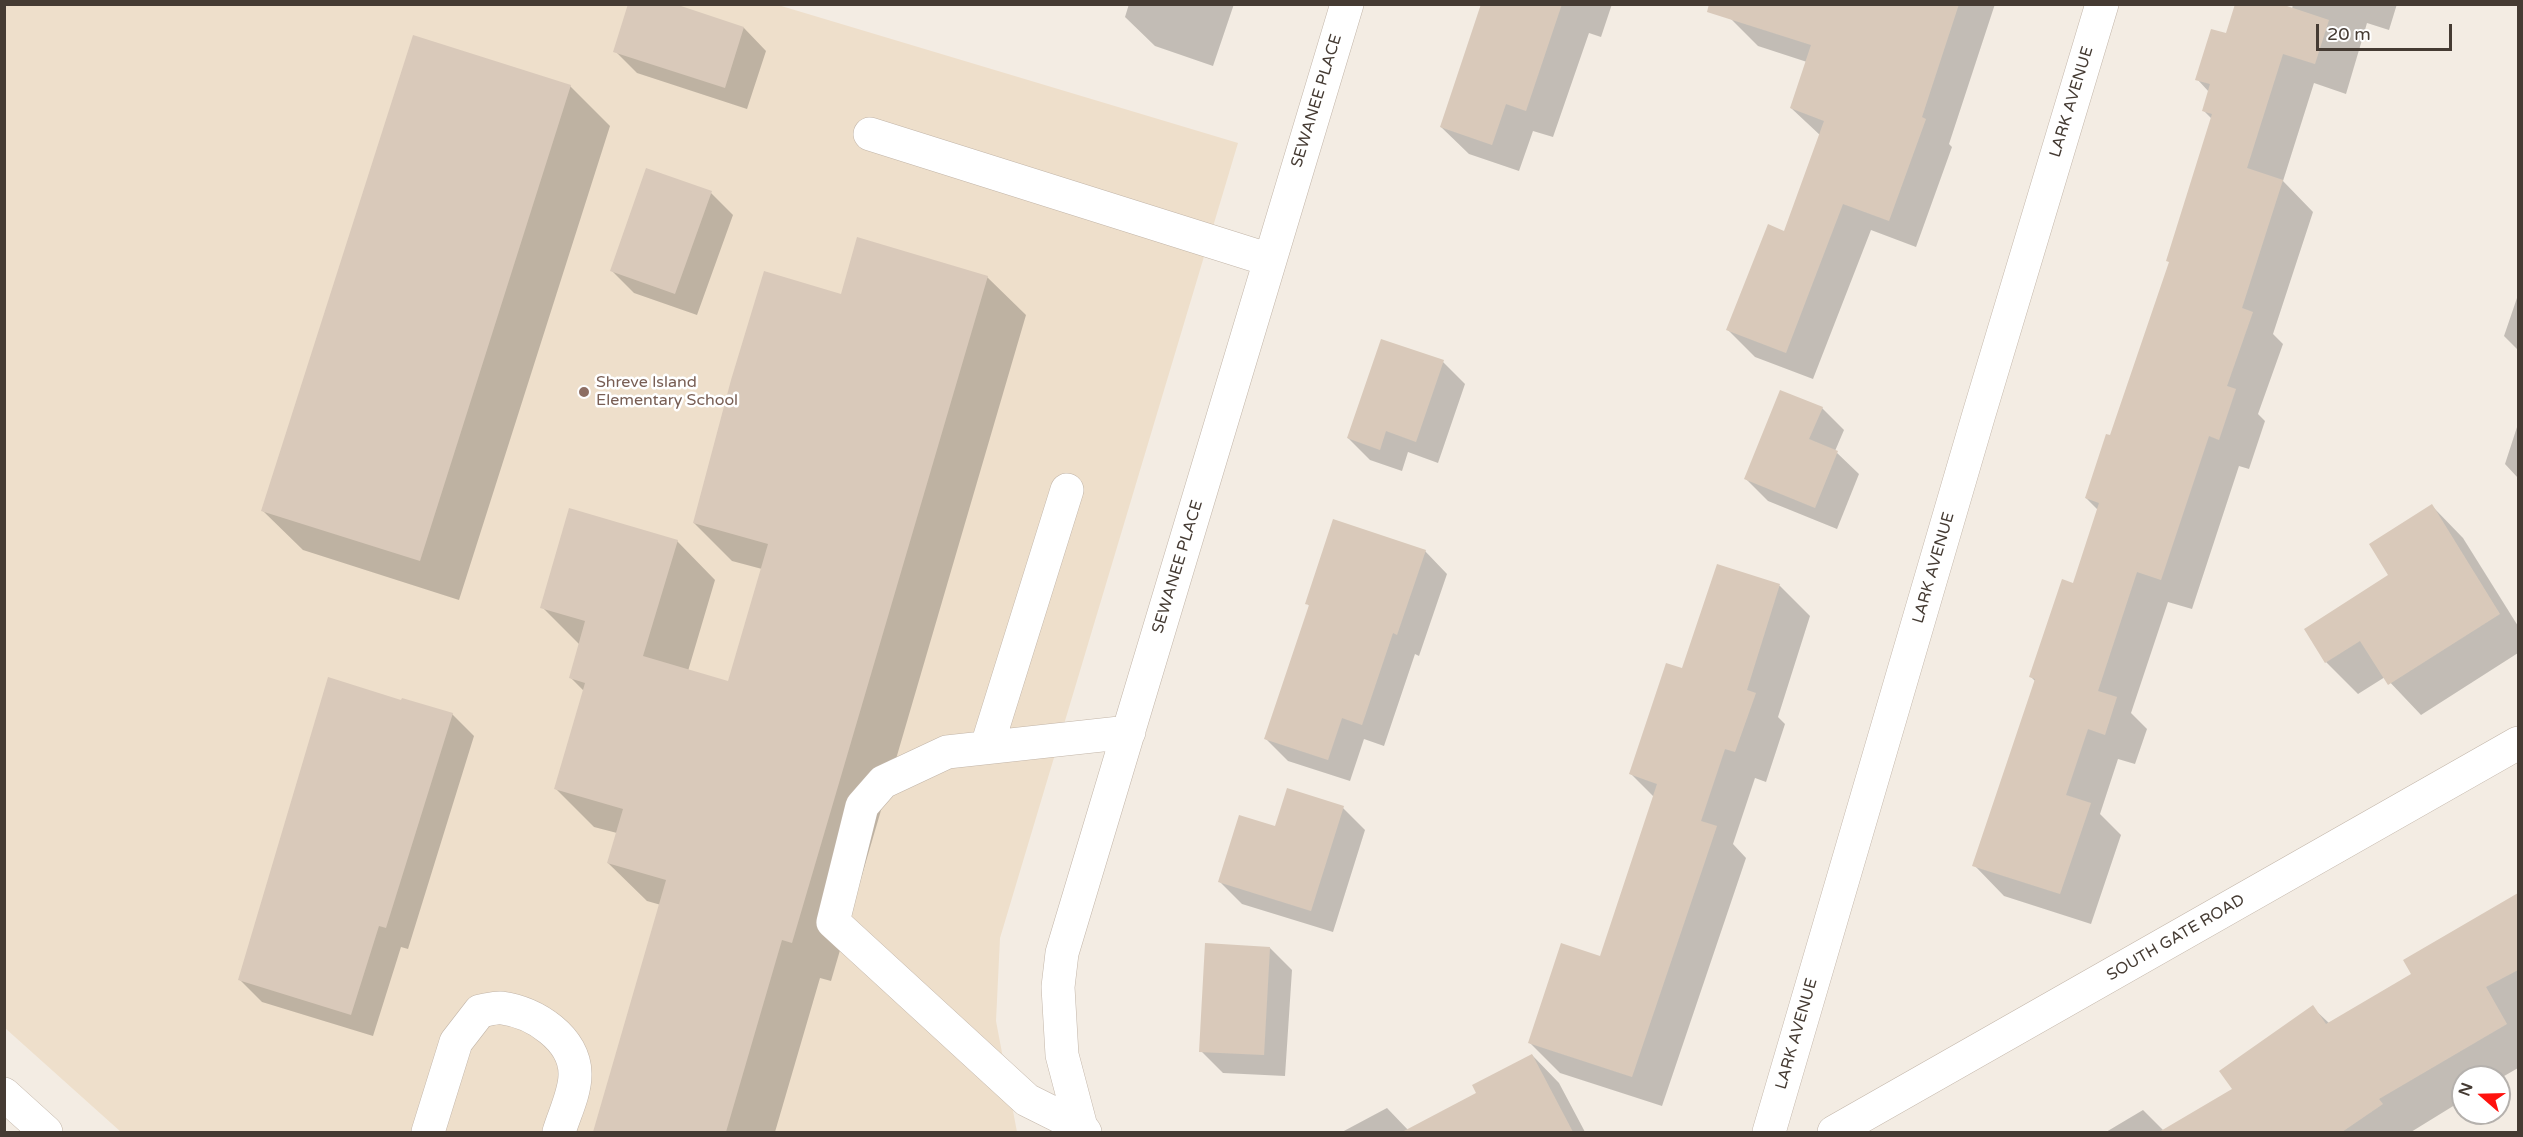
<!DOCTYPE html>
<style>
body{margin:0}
#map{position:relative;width:2523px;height:1137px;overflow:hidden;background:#f3ece3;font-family:"Varela Round",sans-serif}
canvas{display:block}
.frame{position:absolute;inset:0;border:6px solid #453b33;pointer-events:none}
.north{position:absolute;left:2451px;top:1065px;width:60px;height:60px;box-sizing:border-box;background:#fff;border:2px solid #b5b1ad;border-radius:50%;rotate:290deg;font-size:16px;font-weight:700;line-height:24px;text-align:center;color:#453b33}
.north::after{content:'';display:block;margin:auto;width:21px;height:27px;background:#ff120e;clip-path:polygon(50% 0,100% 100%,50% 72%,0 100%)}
.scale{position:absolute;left:2316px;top:24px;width:136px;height:27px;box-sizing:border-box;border:3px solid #453b33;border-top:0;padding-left:8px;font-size:18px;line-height:21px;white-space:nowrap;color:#453b33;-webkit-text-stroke:4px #fff;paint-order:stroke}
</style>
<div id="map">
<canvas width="2523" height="1137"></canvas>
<div class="frame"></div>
<div class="north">N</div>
<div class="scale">20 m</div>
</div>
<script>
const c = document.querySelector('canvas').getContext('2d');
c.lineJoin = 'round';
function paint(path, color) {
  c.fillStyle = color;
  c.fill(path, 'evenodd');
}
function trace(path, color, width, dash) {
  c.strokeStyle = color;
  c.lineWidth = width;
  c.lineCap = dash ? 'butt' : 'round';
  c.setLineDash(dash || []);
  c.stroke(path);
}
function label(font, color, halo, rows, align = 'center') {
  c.font = font + ' "Varela Round",sans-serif';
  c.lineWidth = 5;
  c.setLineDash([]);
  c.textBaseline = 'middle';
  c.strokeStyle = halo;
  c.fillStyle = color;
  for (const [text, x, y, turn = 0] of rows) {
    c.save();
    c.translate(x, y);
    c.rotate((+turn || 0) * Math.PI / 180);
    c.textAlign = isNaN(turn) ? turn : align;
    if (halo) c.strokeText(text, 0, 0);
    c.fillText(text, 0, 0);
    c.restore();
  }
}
const education = new Path2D(`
 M 5,5 L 778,5 L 1238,143 L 1000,938 L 996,1021 L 1017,1132 L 121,1132 L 5,1028 Z`);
const shadow = new Path2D(`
 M 670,4 L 744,28 L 766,51 L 747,109 L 637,73 L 615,51 Z
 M 1129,4 L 1234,4 L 1213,66 L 1155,46 L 1125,17 Z
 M 1494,4 L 1612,4 L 1601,37 L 1589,33 L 1553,137 L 1533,131 L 1519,171 L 1469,154 L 1441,127 Z
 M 1736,4 L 1995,4 L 1949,144 L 1952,147 L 1916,247 L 1871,230 L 1813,379 L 1755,357 L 1728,330 L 1785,233 L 1821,136 L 1791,108 L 1807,62 L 1758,46 L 1731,19 Z
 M 2293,4 L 2397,4 L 2389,30 L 2367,23 L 2346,94 L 2314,83 L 2283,181 L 2313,212 L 2273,334 L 2283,344 L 2258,414 L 2265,421 L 2249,469 L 2239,466 L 2192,609 L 2168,602 L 2131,713 L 2147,729 L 2135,764 L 2118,759 L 2100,814 L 2121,835 L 2091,924 L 2004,896 L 1974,865 L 2035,681 L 2031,677 L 2074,585 L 2098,510 L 2086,498 L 2111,437 L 2170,263 L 2212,119 L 2203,110 L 2209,92 L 2197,79 L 2227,35 L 2292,9 Z
 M 570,86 L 610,126 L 459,600 L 303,550 L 263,511 Z
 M 711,193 L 733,215 L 697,315 L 634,293 L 611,270 Z
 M 987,277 L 1026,315 L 831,981 L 820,978 L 775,1132 L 594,1132 L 661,905 L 647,901 L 608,863 L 617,833 L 594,827 L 556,789 L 584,691 L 570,677 L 580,645 L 542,607 L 677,541 L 715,580 L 688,671 L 729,683 L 762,569 L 732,561 L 694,523 L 842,296 Z
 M 2518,295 L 2518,350 L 2504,336 Z
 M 1443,362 L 1465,384 L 1438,463 L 1408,452 L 1402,471 L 1370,460 L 1348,438 Z
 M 1822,408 L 1844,430 L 1835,451 L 1859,474 L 1837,529 L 1768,501 L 1746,479 Z
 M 2518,424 L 2518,478 L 2505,464 Z
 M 2432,506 L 2463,538 L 2518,626 L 2518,653 L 2421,715 L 2385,677 L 2358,694 L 2326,662 L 2390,575 Z
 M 1425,551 L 1447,574 L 1419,656 L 1415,654 L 1384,746 L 1364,739 L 1350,781 L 1288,761 L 1266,739 L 1310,607 L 1307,603 Z
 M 1718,566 L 1780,586 L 1810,616 L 1778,717 L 1785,724 L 1766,782 L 1755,778 L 1733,844 L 1746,858 L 1662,1106 L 1560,1073 L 1530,1043 L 1601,958 L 1654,797 L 1631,774 L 1683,670 Z
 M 402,702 L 452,714 L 474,736 L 408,949 L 401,947 L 373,1036 L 262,1002 L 240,980 Z
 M 1343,808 L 1365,830 L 1333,932 L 1242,904 L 1220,882 L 1276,828 Z
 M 2518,895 L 2518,1068 L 2499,1079 L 2463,1077 L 2463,1100 L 2411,1132 L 2106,1132 L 2143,1110 L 2164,1131 L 2234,1090 L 2312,1007 L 2330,1024 L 2413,975 L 2405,960 Z
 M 1270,948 L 1292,970 L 1285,1076 L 1223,1073 L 1201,1051 Z
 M 1532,1055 L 1559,1083 L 1585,1132 L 1342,1132 L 1387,1108 L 1409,1131 L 1478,1094 Z`);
const building = new Path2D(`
 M 628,4 L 675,4 L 744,27 L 725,88 L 613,52 Z
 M 1481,4 L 1562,4 L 1526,111 L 1506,104 L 1492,145 L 1440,127 Z
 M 1709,4 L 1959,4 L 1922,117 L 1926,119 L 1889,221 L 1843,204 L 1786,353 L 1726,330 L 1768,224 L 1784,231 L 1824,121 L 1790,108 L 1811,45 L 1707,12 Z
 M 2235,4 L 2281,4 L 2329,20 L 2315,64 L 2283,54 L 2247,168 L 2283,180 L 2242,308 L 2253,312 L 2227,386 L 2236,389 L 2219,440 L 2209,436 L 2161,580 L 2137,572 L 2098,691 L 2117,697 L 2105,735 L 2088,729 L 2066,795 L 2091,803 L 2060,894 L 1972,866 L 2035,679 L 2029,677 L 2062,579 L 2073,583 L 2099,503 L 2085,498 L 2106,434 L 2110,435 L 2169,262 L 2166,261 L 2212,114 L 2202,111 L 2210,84 L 2195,80 L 2211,29 L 2226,33 Z
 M 413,35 L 571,85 L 420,561 L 261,511 Z
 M 646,168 L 712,191 L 675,294 L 610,271 Z
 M 857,237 L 988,276 L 792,943 L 782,940 L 726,1132 L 593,1132 L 666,880 L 607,863 L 623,809 L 554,789 L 585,683 L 569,678 L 585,621 L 540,608 L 569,508 L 678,540 L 643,656 L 728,681 L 768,544 L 693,523 L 731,380 L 764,271 L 841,294 Z
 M 1381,339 L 1444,360 L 1416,442 L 1386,431 L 1380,450 L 1347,438 Z
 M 1780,390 L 1823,407 L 1809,439 L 1838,451 L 1815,508 L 1744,479 Z
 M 2432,504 L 2500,614 L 2388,685 L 2360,641 L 2325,663 L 2304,629 L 2388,575 L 2369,544 Z
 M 1333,519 L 1426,550 L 1397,635 L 1393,633 L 1362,725 L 1342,718 L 1328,760 L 1264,739 L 1309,605 L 1305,604 Z
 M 1717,564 L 1780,584 L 1747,690 L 1756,693 L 1735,752 L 1725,749 L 1701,821 L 1717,826 L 1632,1077 L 1528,1043 L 1561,943 L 1600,956 L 1657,784 L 1629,774 L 1666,663 L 1682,668 Z
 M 328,677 L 401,700 L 402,698 L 453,713 L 386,928 L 379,926 L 351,1015 L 238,980 Z
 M 1287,788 L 1344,806 L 1311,911 L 1218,882 L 1239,815 L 1275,826 Z
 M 2518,893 L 2518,970 L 2486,987 L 2507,1024 L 2379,1099 L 2383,1104 L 2342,1132 L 2159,1132 L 2232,1089 L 2219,1071 L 2313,1005 L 2326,1024 L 2411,974 L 2403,960 Z
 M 1205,943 L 1270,947 L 1264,1055 L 1199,1052 Z
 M 1532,1054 L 1573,1132 L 1402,1132 L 1476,1093 L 1472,1085 Z`);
const minor = new Path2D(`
 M 870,134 L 1270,260
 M 987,746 L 1067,490
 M 4,1094 L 46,1132
 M 1081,1127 L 1027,1100 L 833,922 L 862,806 L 883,782 L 947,752 L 1129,732
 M 428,1132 L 456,1042 L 480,1011 C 487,1010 496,1007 502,1008 C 534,1012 576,1039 575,1075 C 575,1093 564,1115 559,1132
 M 1085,1132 L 1081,1127 L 1062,1055 L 1058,987 L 1062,953 L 1347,4
 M 1769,1132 L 1979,414 L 2102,4
 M 1834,1132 L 2518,743`);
const markers = [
 [584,392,6,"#8d6e63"]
];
const streetNames = [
 ["SEWANEE PLACE",1317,101,-73],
 ["LARK AVENUE",2072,102,-73],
 ["SEWANEE PLACE",1178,567,-73],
 ["LARK AVENUE",1934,568,-74],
 ["SOUTH GATE ROAD",2176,938,-30],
 ["LARK AVENUE",1797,1034,-74]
];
const educationNames = [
 ["Shreve Island",596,383],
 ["Elementary School",596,401]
];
paint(education, '#eedfcb');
paint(shadow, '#0003');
paint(building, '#d9c9ba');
trace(minor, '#c2b5a8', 34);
trace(minor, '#fff', 33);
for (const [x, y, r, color] of markers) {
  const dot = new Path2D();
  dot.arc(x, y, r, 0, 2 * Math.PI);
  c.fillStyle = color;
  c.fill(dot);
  trace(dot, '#fff', 2);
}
label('16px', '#453b33', '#fff', streetNames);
label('16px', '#785e54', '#fff', educationNames, 'left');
</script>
